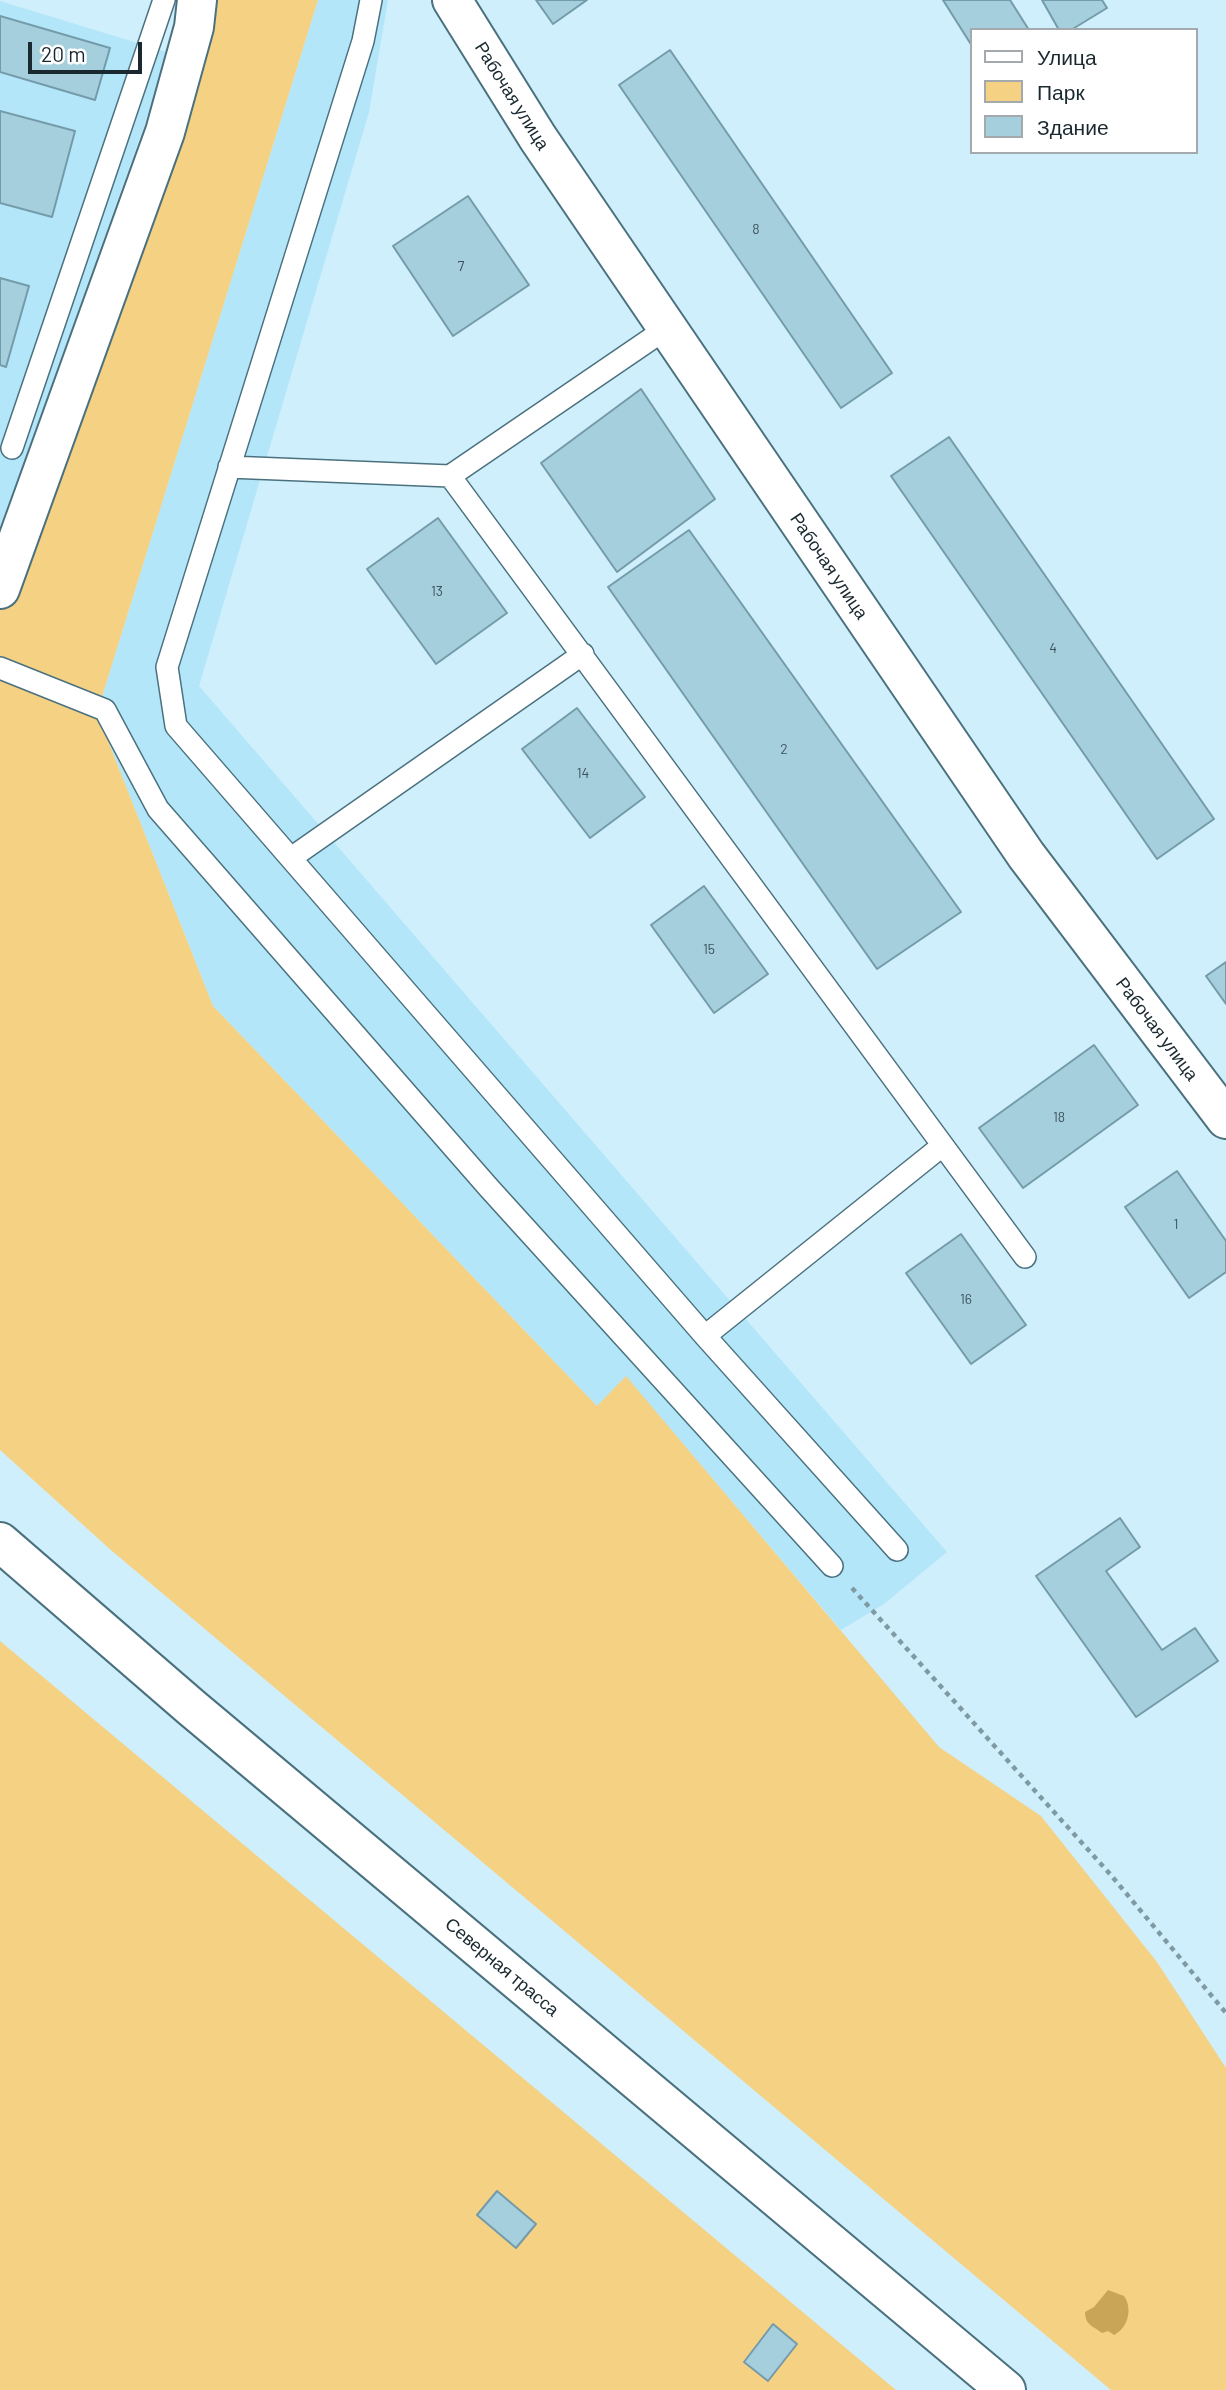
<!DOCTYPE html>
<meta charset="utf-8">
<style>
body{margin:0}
#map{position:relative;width:1226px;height:2390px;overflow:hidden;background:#ceeffb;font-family:Barlow,sans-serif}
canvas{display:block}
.legend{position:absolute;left:970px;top:28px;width:228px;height:126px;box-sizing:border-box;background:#fff;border:2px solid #a3a9ac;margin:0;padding:9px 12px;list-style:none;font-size:21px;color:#19292f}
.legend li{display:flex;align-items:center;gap:14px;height:35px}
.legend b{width:35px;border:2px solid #a3a9ac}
.scale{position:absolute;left:28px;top:42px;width:114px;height:32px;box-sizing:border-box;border:4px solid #19292f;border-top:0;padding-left:9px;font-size:21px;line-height:24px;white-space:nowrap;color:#19292f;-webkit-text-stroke:5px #fff;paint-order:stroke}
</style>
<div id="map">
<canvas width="1226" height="2390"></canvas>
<ul class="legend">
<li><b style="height:9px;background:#fff"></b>Улица</li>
<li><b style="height:19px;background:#f5d184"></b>Парк</li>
<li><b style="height:19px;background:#a6cfde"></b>Здание</li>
</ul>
<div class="scale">20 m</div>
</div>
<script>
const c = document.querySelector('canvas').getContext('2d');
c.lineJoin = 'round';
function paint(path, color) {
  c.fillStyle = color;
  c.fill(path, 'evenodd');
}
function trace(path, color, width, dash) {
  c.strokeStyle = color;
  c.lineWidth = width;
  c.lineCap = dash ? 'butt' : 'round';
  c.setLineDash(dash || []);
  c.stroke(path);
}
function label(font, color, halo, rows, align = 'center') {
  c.font = font + ' Barlow,sans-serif';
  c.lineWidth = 5;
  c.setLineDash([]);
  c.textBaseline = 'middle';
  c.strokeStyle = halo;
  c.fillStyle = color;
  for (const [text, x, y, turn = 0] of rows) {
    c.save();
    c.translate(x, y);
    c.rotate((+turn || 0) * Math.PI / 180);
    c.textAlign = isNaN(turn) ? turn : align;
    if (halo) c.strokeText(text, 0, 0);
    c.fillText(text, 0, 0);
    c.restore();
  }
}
const built = new Path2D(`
 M 318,0 L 388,0 L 369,112 L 199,686 L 947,1552 L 884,1604 L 841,1630 L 626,1377 L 598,1407 L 213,1006 L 97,713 Z
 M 0,1 L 170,53 L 0,530 Z`);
const green = new Path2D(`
 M 208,0 L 318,0 L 97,713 L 213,1006 L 597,1406 L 626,1376 L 939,1747 L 1041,1816 L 1157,1962 L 1226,2068 L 1226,2390 L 1111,2390 L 112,1551 L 0,1450 L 0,589 Z
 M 0,1641 L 896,2390 L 0,2390 Z`);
const water = new Path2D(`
 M 1108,2290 L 1124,2296 C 1133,2309 1128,2328 1114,2335 L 1108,2331 L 1102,2333 C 1093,2326 1085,2325 1085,2312 L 1094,2307 Z`);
const building = new Path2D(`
 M 536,0 L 587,0 L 553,24 Z
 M 943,0 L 1010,0 L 1029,30 L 972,30 L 972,46 Z
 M 1042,0 L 1102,0 L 1107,8 L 1071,30 L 1059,30 Z
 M 0,16 L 110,48 L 95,100 L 0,72 Z
 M 670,50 L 892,373 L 841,408 L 619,85 Z
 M 0,111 L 75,131 L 52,217 L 0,203 Z
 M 468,196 L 529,285 L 453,336 L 393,246 Z
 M 0,278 L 29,286 L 6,367 L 0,365 Z
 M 641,389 L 715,499 L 617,572 L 541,463 Z
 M 949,437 L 1214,819 L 1157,859 L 891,476 Z
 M 438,518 L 507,613 L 436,664 L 367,569 Z
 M 689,530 L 961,912 L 877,969 L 608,587 Z
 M 577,708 L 645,797 L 590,838 L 522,749 Z
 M 704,886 L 768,974 L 714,1013 L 651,925 Z
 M 1226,962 L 1226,1004 L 1206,976 Z
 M 1094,1045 L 1138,1105 L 1023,1188 L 979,1128 Z
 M 1177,1171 L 1226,1241 L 1226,1272 L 1189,1298 L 1125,1207 Z
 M 961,1234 L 1026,1325 L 971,1364 L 906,1273 Z
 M 1120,1518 L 1140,1547 L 1106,1571 L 1162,1650 L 1195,1628 L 1218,1661 L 1136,1717 L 1036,1576 Z
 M 497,2191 L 536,2224 L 516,2248 L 477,2215 Z
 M 773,2324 L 797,2344 L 768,2381 L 744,2362 Z`);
const path = new Path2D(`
 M 852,1588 L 1110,1874 L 1226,2013`);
const lane = new Path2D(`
 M 371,0 L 363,41 L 167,667 L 176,726 L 705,1336 L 897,1550
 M 667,328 L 450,476 L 1025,1257
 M 12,448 L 164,0
 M 229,467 L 450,476
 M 0,668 L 105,710 L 158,809 L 489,1188 L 832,1566
 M 291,858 L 583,654
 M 705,1336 L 942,1146`);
const street = new Path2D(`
 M 452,0 L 538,138 L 1026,855 L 1226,1119
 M 0,589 L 165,132 L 194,27 L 197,0
 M 0,1542 L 192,1708 L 1006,2390`);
const numberNames = [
 ["8",756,229],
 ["7",461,266],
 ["13",437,591],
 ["4",1053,648],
 ["2",784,749],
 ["14",583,773],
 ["15",709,949],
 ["18",1059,1117],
 ["1",1176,1224],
 ["16",966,1299]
];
const streetNames = [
 ["Рабочая улица",512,96,58],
 ["Рабочая улица",829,566,56],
 ["Рабочая улица",1157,1029,53],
 ["Северная трасса",502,1967,40]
];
paint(built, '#b3e6f9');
paint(green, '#f5d184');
paint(water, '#c9a558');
paint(building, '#a6cfde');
trace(building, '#749ba9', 2);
trace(lane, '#4b717f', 24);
trace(street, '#4b717f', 42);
trace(path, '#809aa3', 4.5, [5, 5]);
trace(lane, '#fff', 21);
trace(street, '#fff', 38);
label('14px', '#3c525b', null, numberNames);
label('18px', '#19292f', '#fff', streetNames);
</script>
